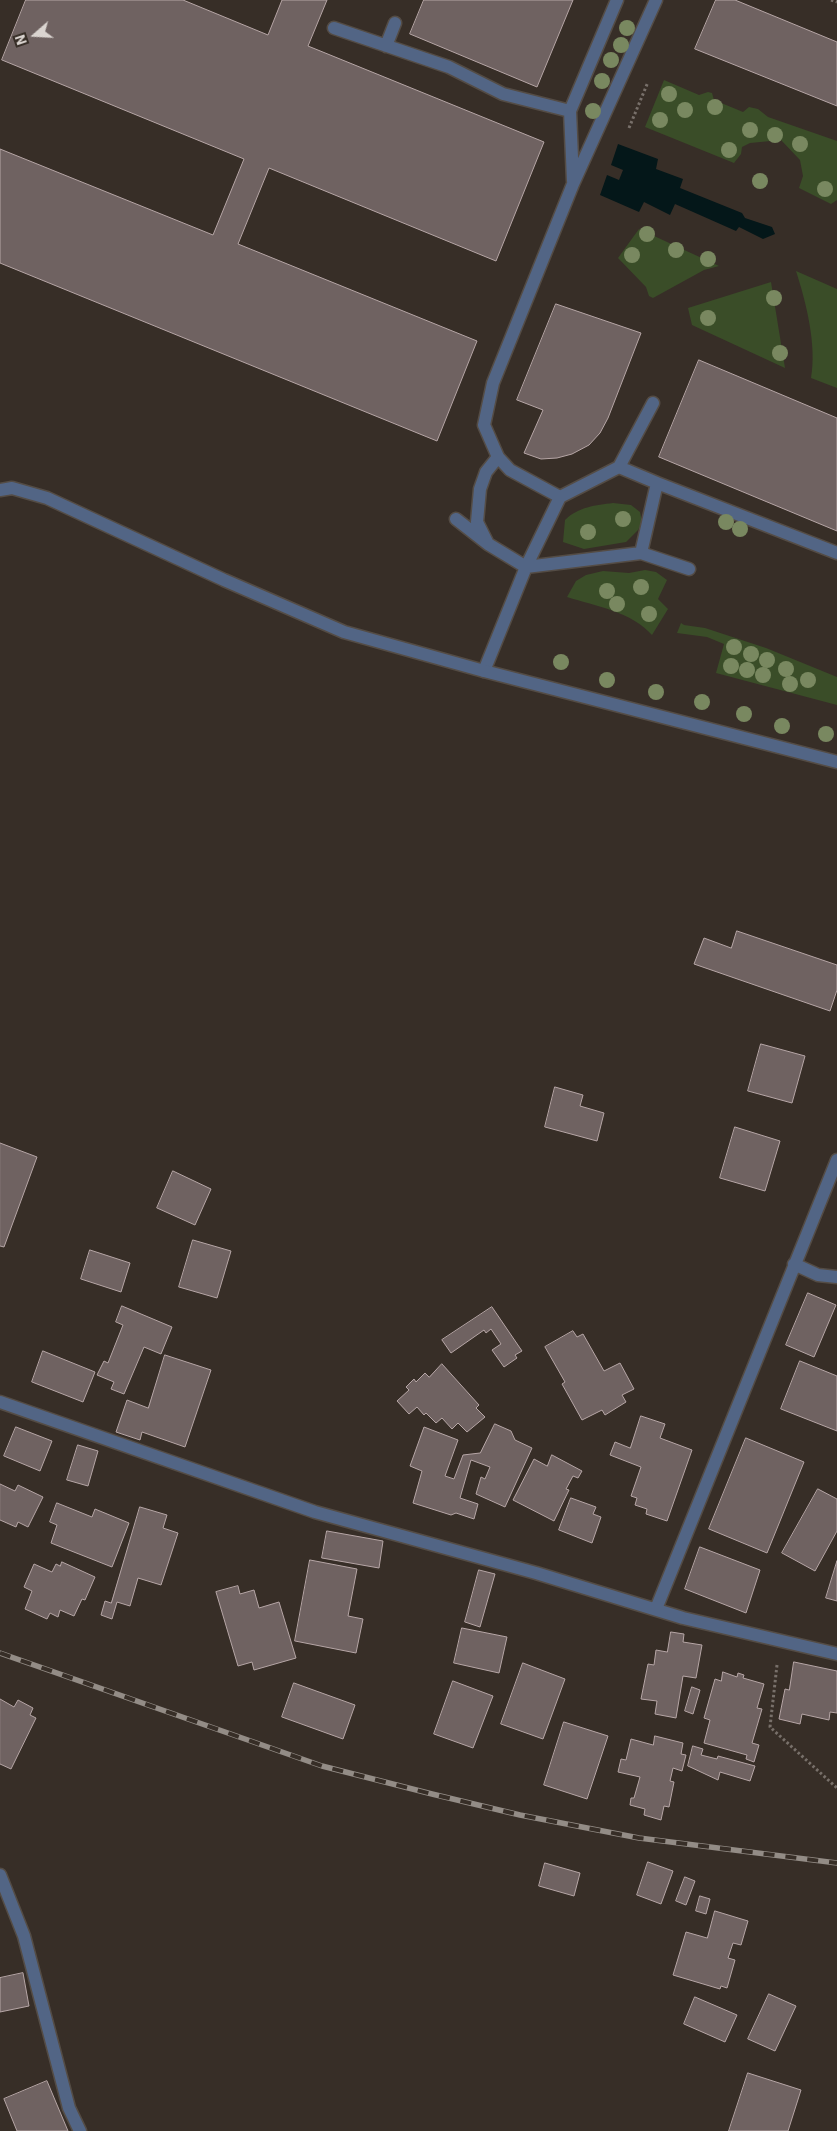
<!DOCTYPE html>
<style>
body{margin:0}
#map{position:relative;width:837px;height:2131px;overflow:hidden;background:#372e27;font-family:"IBM Plex Sans",sans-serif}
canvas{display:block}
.north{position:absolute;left:10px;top:10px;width:50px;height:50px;-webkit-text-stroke:4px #372e27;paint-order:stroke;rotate:251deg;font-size:14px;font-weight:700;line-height:20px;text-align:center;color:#dad4d0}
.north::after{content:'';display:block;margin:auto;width:18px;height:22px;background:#dad4d0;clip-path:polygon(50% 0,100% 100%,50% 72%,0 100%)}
</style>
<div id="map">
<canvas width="837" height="2131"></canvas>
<div class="north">N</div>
</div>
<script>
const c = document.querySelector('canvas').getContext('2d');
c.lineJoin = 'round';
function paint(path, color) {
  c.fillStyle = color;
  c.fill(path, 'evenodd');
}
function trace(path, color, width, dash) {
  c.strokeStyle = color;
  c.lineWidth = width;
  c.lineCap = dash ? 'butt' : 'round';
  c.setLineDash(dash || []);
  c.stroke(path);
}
const green = new Path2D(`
 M 664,80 L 699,95 L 708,92 L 712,93 L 714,100 L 743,112 L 749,107 L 758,109 L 768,117 L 837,141 L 837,200 L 831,204 L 799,188 L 803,176 L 800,160 L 781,140 L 750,143 L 742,147 L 741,154 L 734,163 L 645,127 Z
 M 639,229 L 719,266 L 704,270 L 653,298 L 649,296 L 646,287 L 618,258 Z
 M 796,271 L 837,289 L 837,388 L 811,378 C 817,345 806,302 796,271 Z
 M 771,282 L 785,368 L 692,325 L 688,308 Z
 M 613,503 L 631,505 L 640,512 L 642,522 L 638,530 L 626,542 L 584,549 L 563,542 L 565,520 C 578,507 596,505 613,503 Z
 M 645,570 L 656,572 L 667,580 L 658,599 L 668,609 L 652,635 C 632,612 596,606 567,597 L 576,581 L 586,575 L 603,571 L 629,573 Z
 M 681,623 L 684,625 L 705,628 L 766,648 L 837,677 L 837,705 L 716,673 L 724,644 L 707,637 L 677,633 Z`);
const water = new Path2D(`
 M 618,144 L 658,159 L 656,169 L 683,179 L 680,188 L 742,213 L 745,218 L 772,227 L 775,234 L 763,239 L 739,227 L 736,231 L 675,204 L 670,215 L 644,202 L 639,212 L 600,195 L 607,175 L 619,180 L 623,170 L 611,165 Z`);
const building = new Path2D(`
 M 26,0 L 183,0 L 268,35 L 282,0 L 327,0 L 308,46 L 544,142 L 496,261 L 269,168 L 238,244 L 477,341 L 437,441 L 0,263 L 0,149 L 213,235 L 244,159 L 2,60 Z
 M 424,0 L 573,0 L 537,87 L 410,34 Z
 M 716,0 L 735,0 L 837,42 L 837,106 L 695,49 Z
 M 556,304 L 641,333 L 608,418 L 600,433 L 589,445 L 572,454 L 557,458 L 541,459 L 524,453 L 543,410 L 517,400 Z
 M 699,360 L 837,418 L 837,531 L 659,457 Z
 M 737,931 L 837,965 L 837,990 L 830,1011 L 694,964 L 704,938 L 731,948 Z
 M 761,1044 L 805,1056 L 792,1103 L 748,1091 Z
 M 555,1087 L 583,1095 L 580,1106 L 604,1113 L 597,1141 L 545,1127 Z
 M 735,1127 L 780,1141 L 765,1191 L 720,1178 Z
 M 0,1143 L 37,1157 L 4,1247 L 0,1246 Z
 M 173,1171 L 211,1189 L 195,1225 L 157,1208 Z
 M 193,1240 L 231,1251 L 217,1298 L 179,1287 Z
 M 90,1250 L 130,1263 L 121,1292 L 81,1279 Z
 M 808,1293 L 836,1305 L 814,1357 L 786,1345 Z
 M 122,1306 L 172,1327 L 161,1354 L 144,1347 L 124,1394 L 111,1389 L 114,1382 L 97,1375 L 104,1361 L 108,1363 L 123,1325 L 116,1322 Z
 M 492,1307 L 522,1351 L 515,1355 L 517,1358 L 504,1367 L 492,1350 L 501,1344 L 491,1329 L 486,1333 L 484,1330 L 451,1353 L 442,1340 Z
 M 573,1331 L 577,1337 L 583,1334 L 604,1371 L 620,1363 L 634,1389 L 622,1395 L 626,1402 L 605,1415 L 602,1410 L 582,1420 L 562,1384 L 565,1382 L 545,1347 Z
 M 43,1351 L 95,1372 L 83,1402 L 32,1382 Z
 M 165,1355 L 211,1370 L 185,1447 L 142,1432 L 140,1440 L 116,1432 L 127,1400 L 148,1408 Z
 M 800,1361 L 837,1376 L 837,1431 L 781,1409 Z
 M 442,1364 L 479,1405 L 476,1408 L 485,1417 L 467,1432 L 458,1423 L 452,1429 L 442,1418 L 436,1423 L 426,1413 L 424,1415 L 417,1407 L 409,1414 L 397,1401 L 409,1390 L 406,1387 L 414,1379 L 416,1382 L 425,1373 L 429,1377 Z
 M 641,1416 L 665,1424 L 660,1438 L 692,1450 L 667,1521 L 646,1514 L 647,1509 L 635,1505 L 637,1498 L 631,1496 L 641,1467 L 610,1455 L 615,1442 L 630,1448 Z
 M 495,1424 L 511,1431 L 515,1440 L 532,1448 L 505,1507 L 476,1494 L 481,1477 L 485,1479 L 490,1467 L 471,1460 L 460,1498 L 478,1504 L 474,1519 L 456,1513 L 451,1515 L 413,1503 L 422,1471 L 410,1466 L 424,1427 L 458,1440 L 445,1476 L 454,1479 L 463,1455 L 480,1453 Z
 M 16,1427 L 52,1441 L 40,1471 L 4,1456 Z
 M 746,1438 L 804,1462 L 767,1553 L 709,1529 Z
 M 78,1445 L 98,1451 L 88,1486 L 67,1480 Z
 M 552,1455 L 582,1471 L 578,1478 L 573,1476 L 566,1489 L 569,1490 L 554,1521 L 513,1500 L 534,1459 L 547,1466 Z
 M 0,1484 L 15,1491 L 18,1485 L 43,1497 L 28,1527 L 18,1522 L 16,1527 L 0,1520 Z
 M 818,1489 L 837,1499 L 837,1531 L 815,1571 L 782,1553 Z
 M 571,1498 L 596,1507 L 593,1514 L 601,1517 L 592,1543 L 559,1530 Z
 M 57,1503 L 92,1517 L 95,1509 L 129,1523 L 112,1567 L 51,1543 L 57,1525 L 50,1522 Z
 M 140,1507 L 167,1515 L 163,1528 L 178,1533 L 161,1585 L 138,1578 L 130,1606 L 117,1602 L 112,1619 L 101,1615 L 105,1601 L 111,1603 Z
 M 327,1531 L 383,1541 L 379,1568 L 322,1558 Z
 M 700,1547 L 760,1570 L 746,1613 L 685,1589 Z
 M 310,1560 L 357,1569 L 348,1616 L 363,1619 L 356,1653 L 295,1641 Z
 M 837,1561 L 837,1601 L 826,1598 Z
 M 62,1562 L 95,1577 L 85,1600 L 82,1599 L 74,1616 L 60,1610 L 58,1617 L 50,1613 L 47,1619 L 25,1609 L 32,1591 L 24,1587 L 34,1564 L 52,1572 L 56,1564 L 60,1566 Z
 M 479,1570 L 495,1574 L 480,1627 L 465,1622 Z
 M 238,1586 L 240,1594 L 254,1590 L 259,1608 L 279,1602 L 296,1658 L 254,1670 L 252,1662 L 238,1666 L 216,1592 Z
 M 462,1628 L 507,1637 L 499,1673 L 454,1663 Z
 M 671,1632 L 684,1634 L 683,1642 L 702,1645 L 696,1678 L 683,1676 L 676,1718 L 655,1714 L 657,1701 L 641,1699 L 648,1664 L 654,1665 L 656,1650 L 667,1652 Z
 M 794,1662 L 837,1671 L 837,1713 L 830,1712 L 829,1720 L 802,1714 L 800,1724 L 779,1719 L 785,1689 L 789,1690 Z
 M 523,1663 L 565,1679 L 543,1739 L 501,1724 Z
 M 723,1672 L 737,1677 L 738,1673 L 744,1675 L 743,1678 L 764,1684 L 757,1708 L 762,1709 L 752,1743 L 759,1745 L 754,1762 L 746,1759 L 747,1755 L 704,1743 L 710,1720 L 704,1718 L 715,1679 L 721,1681 Z
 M 453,1681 L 493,1696 L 473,1748 L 434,1734 Z
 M 294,1683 L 355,1705 L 343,1739 L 282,1717 Z
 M 692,1687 L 700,1690 L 693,1714 L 685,1711 Z
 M 0,1699 L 14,1707 L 18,1700 L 33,1708 L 30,1715 L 36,1718 L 11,1769 L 0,1764 Z
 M 564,1722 L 608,1736 L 587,1799 L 544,1785 Z
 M 655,1736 L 683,1743 L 681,1754 L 686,1755 L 682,1771 L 673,1768 L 670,1781 L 674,1782 L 669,1807 L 664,1806 L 661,1820 L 644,1815 L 645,1809 L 630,1805 L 631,1798 L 634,1798 L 640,1777 L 618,1772 L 621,1759 L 626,1760 L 631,1739 L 653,1745 Z
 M 693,1746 L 703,1749 L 701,1755 L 717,1759 L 718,1756 L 755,1766 L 750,1781 L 720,1772 L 718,1780 L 688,1766 Z
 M 648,1862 L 673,1871 L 661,1904 L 637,1895 Z
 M 545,1863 L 580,1873 L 574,1896 L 539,1886 Z
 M 685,1877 L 695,1881 L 686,1905 L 676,1901 Z
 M 700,1896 L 710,1899 L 706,1914 L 696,1911 Z
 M 715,1911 L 748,1921 L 741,1945 L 733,1943 L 728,1958 L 735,1960 L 727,1988 L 721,1986 L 720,1989 L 673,1975 L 686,1932 L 707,1938 Z
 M 23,1973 L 29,2006 L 0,2012 L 0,1978 Z
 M 769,1994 L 796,2006 L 775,2051 L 748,2039 Z
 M 695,1997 L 737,2015 L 725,2042 L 684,2024 Z
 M 748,2073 L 801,2090 L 788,2131 L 729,2131 Z
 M 47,2081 L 68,2131 L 17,2131 L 4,2099 Z`);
const path = new Path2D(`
 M 831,0 L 837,2
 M 629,128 L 648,82
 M 777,1665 L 770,1727 L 837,1788`);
const service = new Path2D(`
 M 334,28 L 449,67 L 503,94 L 570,111
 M 386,46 L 395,23
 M 573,181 L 570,111 L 617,0
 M 619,467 L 657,483 L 641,553
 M 657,483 L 837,553
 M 560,497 L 510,470 L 498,457 L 484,425 L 493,383 L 573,184 L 656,0
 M 456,519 L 488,544 L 526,567 L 641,553 L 689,569
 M 487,542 L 477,522 L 480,489 L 486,472 L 498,457
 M 484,671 L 526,567 L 560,497 L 619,467 L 653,403`);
const minor = new Path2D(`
 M 794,1264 L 818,1275 L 837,1277
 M 0,1402 L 315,1512 L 536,1573 L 683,1618 L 837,1654
 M 656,1609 L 837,1160
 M 0,1875 L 24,1936 L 69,2108 L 80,2131`);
const tertiary = new Path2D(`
 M 0,490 L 12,488 L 47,498 L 224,580 L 344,632 L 484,671 L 837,762`);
const rail = new Path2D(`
 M 0,1653 L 322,1766 L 432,1794 L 520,1815 L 639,1838 L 837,1863`);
const trees = [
 [627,28],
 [621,45],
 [611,60],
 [602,81],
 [669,94],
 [715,107],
 [685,110],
 [593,111],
 [660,120],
 [750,130],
 [775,135],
 [800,144],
 [729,150],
 [760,181],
 [825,189],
 [647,234],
 [676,250],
 [632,255],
 [708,259],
 [774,298],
 [708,318],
 [780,353],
 [623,519],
 [726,522],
 [740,529],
 [588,532],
 [641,587],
 [607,591],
 [617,604],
 [649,614],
 [734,647],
 [751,654],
 [767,660],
 [561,662],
 [731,666],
 [786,669],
 [747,670],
 [763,675],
 [607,680],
 [808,680],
 [790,684],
 [656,692],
 [702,702],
 [744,714],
 [782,726],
 [826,734]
];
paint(green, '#3a4d28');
paint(water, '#041719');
paint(building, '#6f6261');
trace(building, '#b6a6a6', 1);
trace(service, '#544c45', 15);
trace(minor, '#544c45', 15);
trace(tertiary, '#544c45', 15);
trace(path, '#78706a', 3, [2.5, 2.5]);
trace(service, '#526585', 12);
trace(minor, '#526585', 12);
trace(tertiary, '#526585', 12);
trace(rail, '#938c86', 5.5);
trace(rail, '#372e27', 4, [11]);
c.fillStyle = '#798860';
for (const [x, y] of trees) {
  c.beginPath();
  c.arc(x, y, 8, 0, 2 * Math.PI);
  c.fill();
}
</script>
